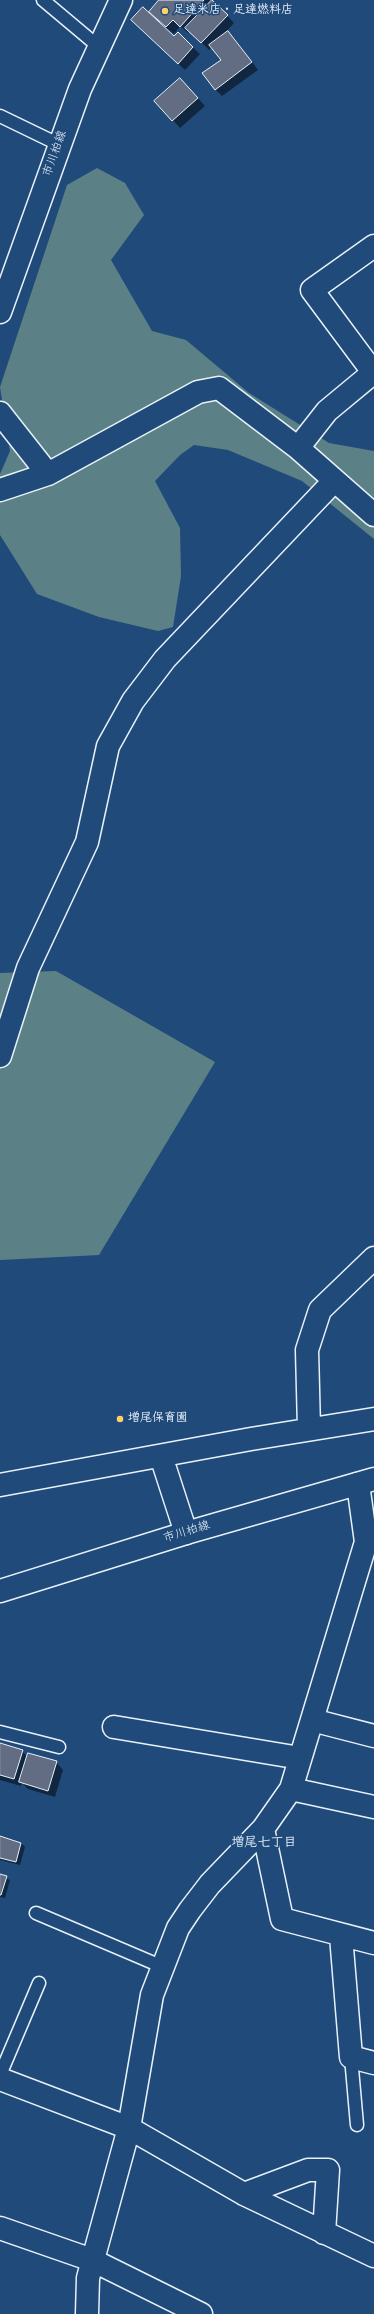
<!DOCTYPE html>
<meta charset="utf-8">
<style>
body{margin:0}
canvas{display:block;background:#1f4a7a}
</style>
<canvas width="374" height="2314"></canvas>
<script>
const c = document.querySelector('canvas').getContext('2d');
c.lineJoin = 'round';
function paint(path, color) {
  c.fillStyle = color;
  c.fill(path, 'evenodd');
}
function trace(path, color, width, dash) {
  c.strokeStyle = color;
  c.lineWidth = width;
  c.lineCap = dash ? 'butt' : 'round';
  c.setLineDash(dash || []);
  c.stroke(path);
}
function label(font, color, halo, rows, align = 'center') {
  c.font = font + ' "Gochi Hand","Klee One",sans-serif';
  c.lineWidth = 3;
  c.setLineDash([]);
  c.textBaseline = 'middle';
  c.strokeStyle = halo;
  c.fillStyle = color;
  for (const [text, x, y, turn = 0] of rows) {
    c.save();
    c.translate(x, y);
    c.rotate((+turn || 0) * Math.PI / 180);
    c.textAlign = isNaN(turn) ? turn : align;
    if (halo) c.strokeText(text, 0, 0);
    c.fillText(text, 0, 0);
    c.restore();
  }
}
const green = new Path2D(`
 M 97,168 L 125,183 L 144,215 L 111,260 L 152,331 L 186,340 L 249,393 L 329,443 L 374,451 L 374,539 L 302,481 L 228,450 L 194,445 L 180,455 L 155,481 L 180,528 L 181,576 L 173,627 L 158,631 L 99,617 L 37,594 L 0,535 L 0,474 L 10,451 L 0,387 L 67,185 Z
 M 56,971 L 215,1062 L 99,1255 L 0,1260 L 0,973 Z`);
const shadow = new Path2D(`
 M 161,0 L 212,0 L 234,23 L 224,34 L 228,32 L 235,39 L 258,70 L 222,96 L 215,89 L 222,60 L 212,47 L 209,50 L 190,31 L 188,33 L 180,26 L 174,34 L 167,28 L 174,37 L 178,33 L 200,54 L 185,70 L 139,27 Z
 M 187,86 L 205,106 L 180,128 L 156,101 Z
 M 0,1745 L 22,1751 L 28,1757 L 56,1762 L 63,1770 L 55,1797 L 28,1789 L 22,1783 L 21,1786 L 0,1780 Z
 M 0,1837 L 21,1843 L 25,1847 L 20,1865 L 0,1860 Z
 M 0,1875 L 10,1880 L 5,1898 L 0,1897 Z`);
const building = new Path2D(`
 M 159,0 L 204,0 L 180,27 L 173,20 L 166,27 L 149,12 Z
 M 212,0 L 228,15 L 201,43 L 185,28 Z
 M 143,7 L 174,36 L 178,32 L 193,47 L 178,64 L 131,20 Z
 M 228,31 L 252,62 L 215,90 L 202,73 L 221,60 L 209,45 Z
 M 180,78 L 198,98 L 172,121 L 154,101 Z
 M 0,1743 L 23,1750 L 14,1779 L 0,1775 Z
 M 28,1753 L 57,1761 L 48,1791 L 19,1782 Z
 M 0,1836 L 21,1843 L 16,1862 L 0,1858 Z
 M 0,1874 L 7,1876 L 1,1895 L 0,1895 Z`);
const service = new Path2D(`
 M 43,0 L 99,47
 M 0,116 L 60,145
 M 0,1732 L 59,1747
 M 36,1913 L 163,1967
 M 351,2057 L 357,2125
 M 0,2075 L 39,1983`);
const minor = new Path2D(`
 M 373,372 L 312,290 L 374,246
 M 0,413 L 48,474 L 198,392 L 219,388 L 298,448 L 374,515
 M 298,448 L 327,411 L 374,372
 M 0,490 L 48,474
 M 0,1056 L 28,968 L 87,842 L 108,746 L 133,701 L 165,659 L 334,481
 M 309,1429 L 307,1350 L 320,1310 L 374,1258
 M 161,1456 L 186,1533
 M 0,1485 L 251,1439 L 374,1419
 M 312,1720 L 374,1736
 M 114,1727 L 300,1758
 M 291,1789 L 374,1807
 M 263,1829 L 282,1919 L 374,1943
 M 341,1936 L 351,2057 L 374,2063
 M 0,2079 L 129,2128 L 244,2194 L 374,2256
 M 244,2194 L 308,2170 L 328,2170 L 324,2233
 M 0,2228 L 92,2260 L 201,2314
 M 87,2314 L 88,2278 L 129,2128 L 152,1995 L 178,1928 L 190,1910 L 210,1884 L 263,1829 L 291,1789 L 366,1542 L 358,1484`);
const primary = new Path2D(`
 M 0,312 L 80,89 L 121,0
 M 0,1591 L 186,1533 L 374,1479`);
const markers = [
 [165,11,4,"#ffd166"],
 [120,1419,4,"#ffd166"]
];
const poiNames = [
 ["足達米店・足達燃料店",173,11],
 ["増尾保育園",128,1419]
];
const streetNames = [
 ["市川柏線",56,154,-70],
 ["市川柏線",187,1533,-17]
];
const neighbourhoodNames = [
 ["増尾七丁目",264,1844]
];
paint(green, '#5b8186');
paint(shadow, '#0007');
paint(building, '#626c83');
trace(building, '#e8f1f8', 1);
trace(service, '#e8f1f8', 15);
trace(minor, '#e8f1f8', 25);
trace(primary, '#e8f1f8', 25);
trace(service, '#1f4a7a', 12);
trace(minor, '#1f4a7a', 22);
trace(primary, '#1f4a7a', 22);
for (const [x, y, r, color] of markers) {
  const dot = new Path2D();
  dot.arc(x, y, r, 0, 2 * Math.PI);
  c.fillStyle = color;
  c.fill(dot);
  trace(dot, '#1f4a7a', 1.5);
}
label('bold 12px', '#e8f1f8', '#1f4a7a', poiNames, 'left');
label('12px', '#e8f1f8', '#1f4a7a', streetNames);
label('bold 13px', '#e8f1f8', '#1f4a7a', neighbourhoodNames);
</script>
